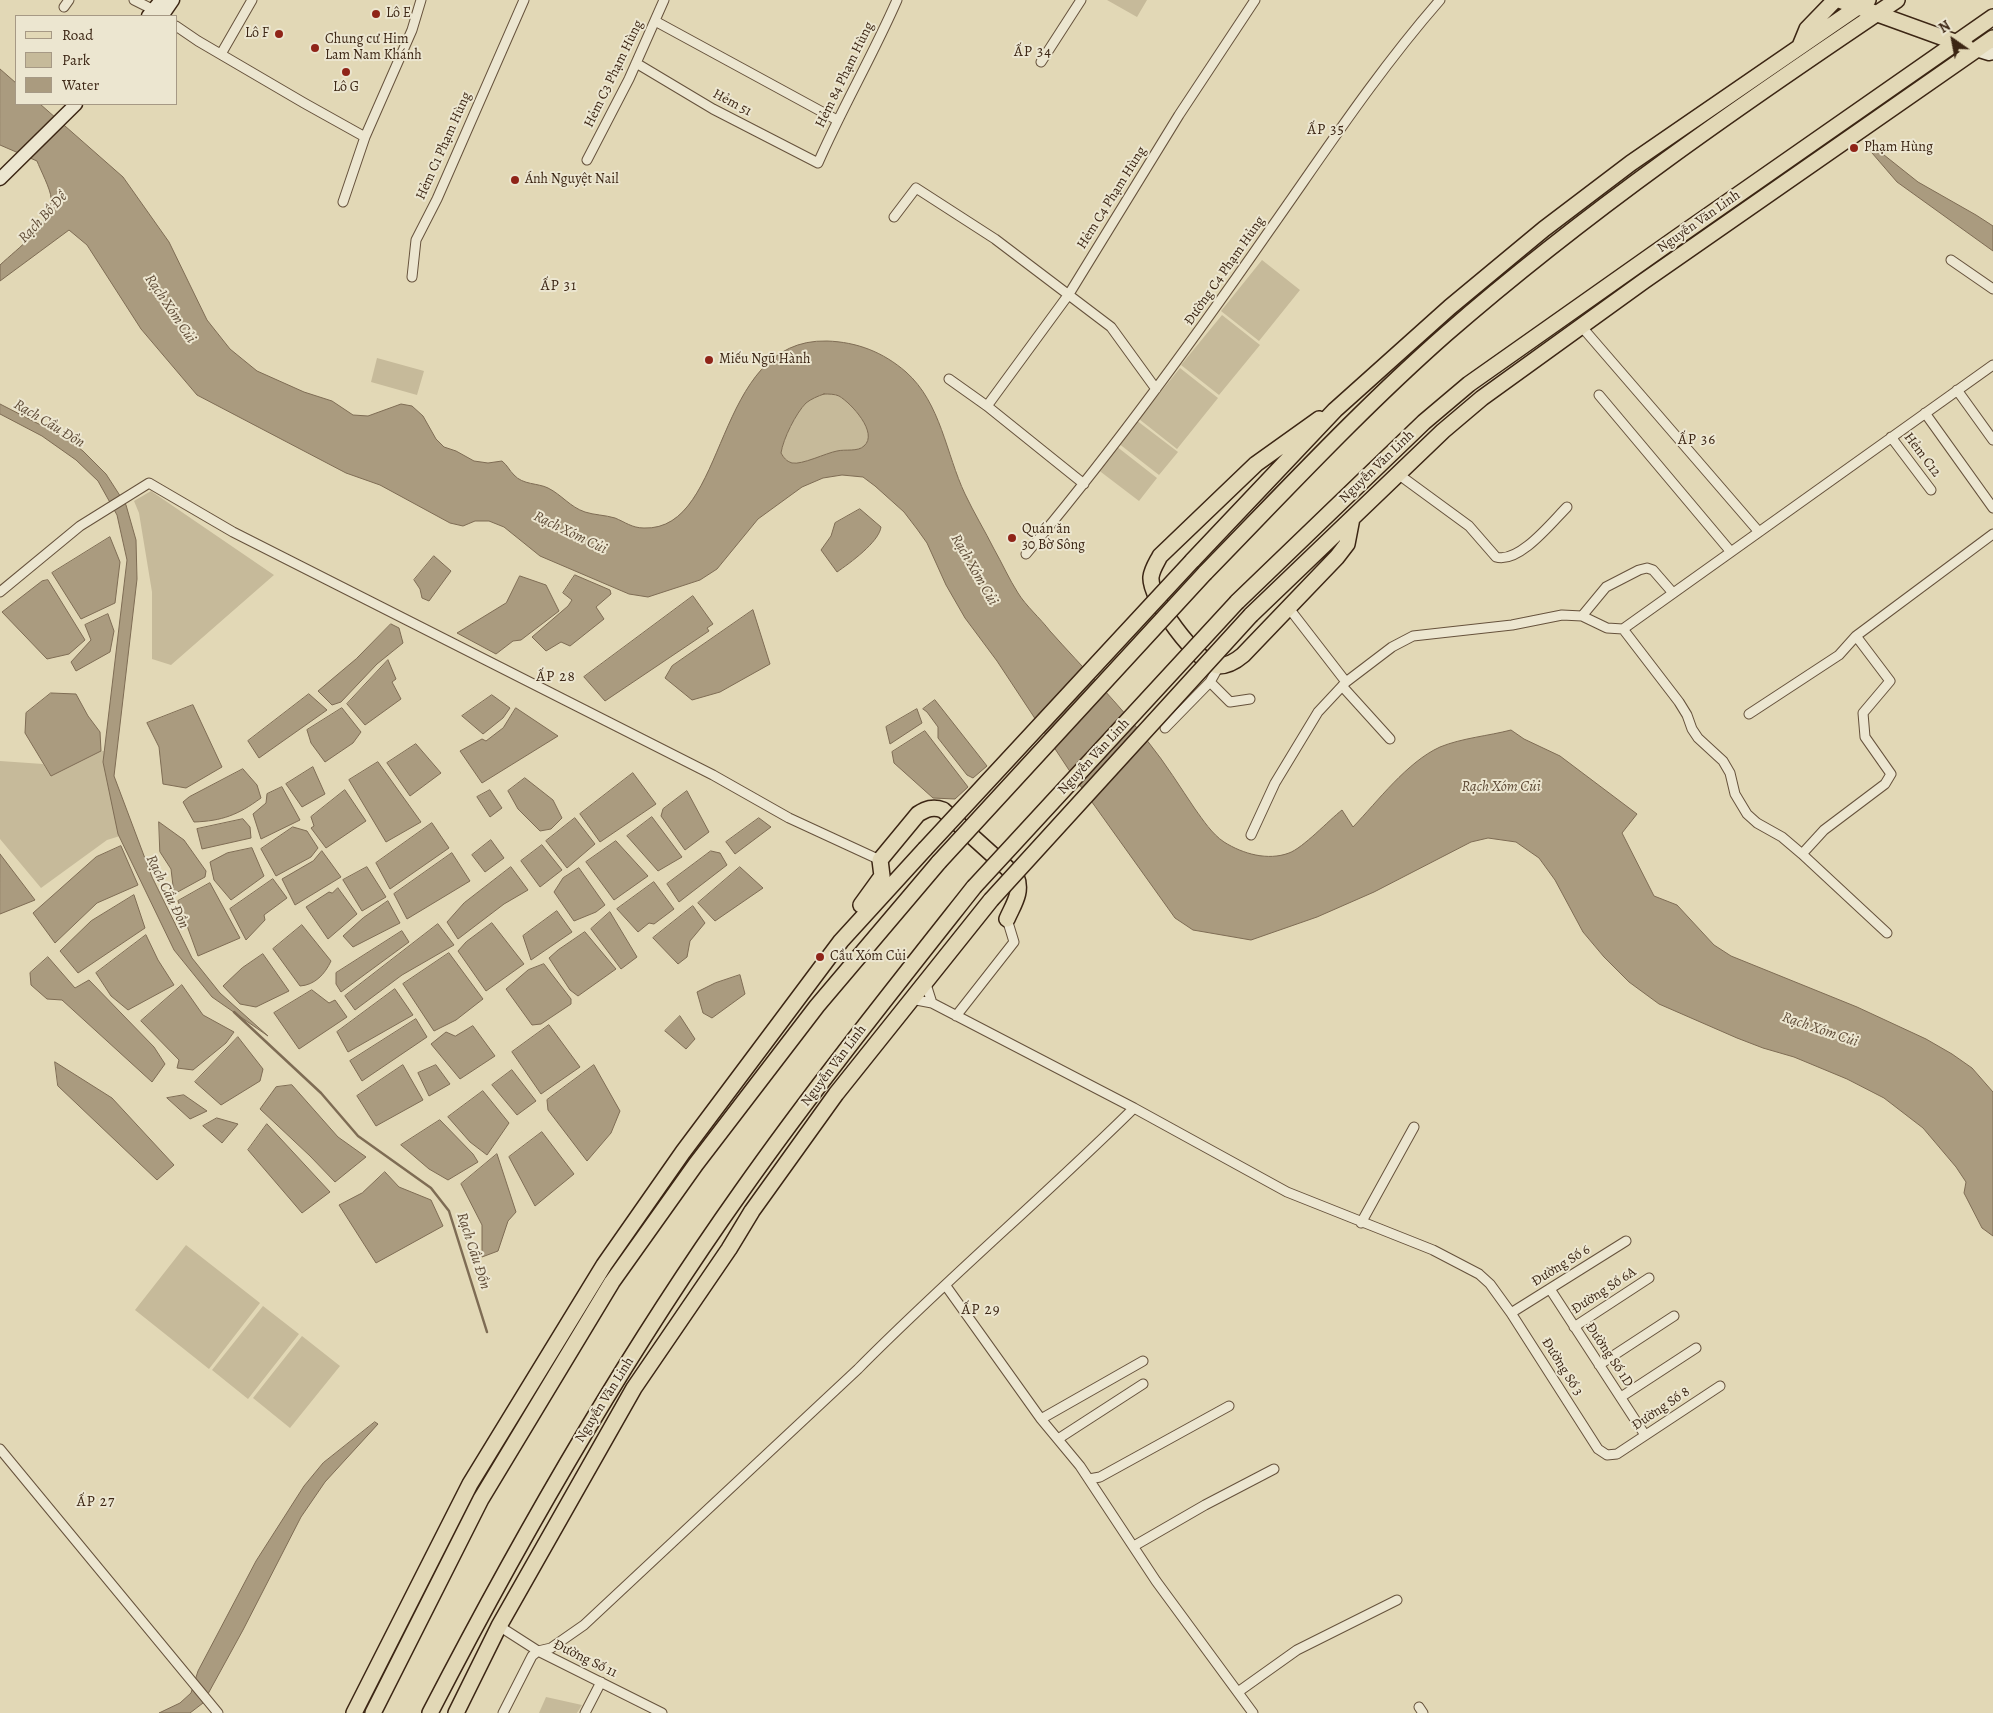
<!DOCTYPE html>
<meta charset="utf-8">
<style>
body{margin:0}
#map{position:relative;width:1993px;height:1713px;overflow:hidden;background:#e2d8b6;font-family:Alegreya,serif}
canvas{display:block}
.legend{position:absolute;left:15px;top:15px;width:162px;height:90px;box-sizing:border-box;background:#ece6d0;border:1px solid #a69985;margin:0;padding:6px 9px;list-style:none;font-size:15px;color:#3c2614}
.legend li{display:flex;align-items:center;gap:10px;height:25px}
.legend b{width:25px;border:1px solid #a69985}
.north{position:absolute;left:1928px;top:15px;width:50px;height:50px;-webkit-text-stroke:4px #ece6d0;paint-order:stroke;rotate:327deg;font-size:14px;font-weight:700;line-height:20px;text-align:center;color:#3c2614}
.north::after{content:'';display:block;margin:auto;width:18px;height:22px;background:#3c2614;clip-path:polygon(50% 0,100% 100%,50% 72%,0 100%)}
</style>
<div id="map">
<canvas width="1993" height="1713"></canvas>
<ul class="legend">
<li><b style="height:6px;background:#e2d8b6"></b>Road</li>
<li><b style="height:14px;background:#c6ba9a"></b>Park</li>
<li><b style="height:14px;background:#aa9b7f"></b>Water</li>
</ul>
<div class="north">N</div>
</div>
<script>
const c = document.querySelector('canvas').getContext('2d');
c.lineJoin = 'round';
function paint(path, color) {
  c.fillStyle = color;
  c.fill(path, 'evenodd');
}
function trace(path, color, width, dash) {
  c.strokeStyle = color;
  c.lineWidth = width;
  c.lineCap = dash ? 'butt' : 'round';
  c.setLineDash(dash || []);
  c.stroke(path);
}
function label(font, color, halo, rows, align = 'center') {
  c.font = font + ' Alegreya,serif';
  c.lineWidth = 4;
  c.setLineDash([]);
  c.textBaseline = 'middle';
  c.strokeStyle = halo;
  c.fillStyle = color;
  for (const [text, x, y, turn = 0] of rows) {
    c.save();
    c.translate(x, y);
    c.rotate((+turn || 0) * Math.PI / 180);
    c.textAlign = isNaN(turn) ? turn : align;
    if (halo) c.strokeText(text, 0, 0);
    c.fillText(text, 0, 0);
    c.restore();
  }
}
const green = new Path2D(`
 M 1107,0 L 1147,0 L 1137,17 Z
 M 1262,260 L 1300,290 L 1259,341 L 1221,311 Z
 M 1222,315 L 1260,345 L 1219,395 L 1181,365 Z
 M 377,358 L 424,371 L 417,395 L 371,382 Z
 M 1180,368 L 1218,398 L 1177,449 L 1139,419 Z
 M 824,394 C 829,394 835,394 839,396 C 851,403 879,433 864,446 C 858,452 845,449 837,451 C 826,453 802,465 792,463 C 786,461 784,458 781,453 C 783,439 796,413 806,403 C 811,399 818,396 824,394 Z
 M 1136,420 L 1178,452 L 1159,475 L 1118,443 Z
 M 1116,446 L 1157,478 L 1139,501 L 1097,469 Z
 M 151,491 L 274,575 L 171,665 L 152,659 L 152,592 L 139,513 L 134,501 Z
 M 101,751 L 104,751 L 103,762 L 120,836 L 107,840 L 41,888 L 0,839 L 0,761 L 43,764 L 51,776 Z
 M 186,1245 L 260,1303 L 209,1369 L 135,1310 Z
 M 263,1306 L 299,1334 L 248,1399 L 212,1370 Z
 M 302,1336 L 340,1366 L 290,1428 L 253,1398 Z
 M 546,1697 L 582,1705 L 577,1713 L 539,1713 Z`);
const water = new Path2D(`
 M 0,69 L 16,83 L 16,104 L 40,104 L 123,177 L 169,242 L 207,320 L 230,349 L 257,371 L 304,392 L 332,401 L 353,415 L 368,416 L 401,404 L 412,406 L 423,416 L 436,439 L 444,447 L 456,451 L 474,461 L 488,463 L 502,461 C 508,466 509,470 514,475 C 523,485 538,483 548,488 C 562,495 570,507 585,512 C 594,515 605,515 615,518 C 625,522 632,528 644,528 C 730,531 711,338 827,341 C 857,342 883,352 906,372 C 941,403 946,454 965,494 C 974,513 985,531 994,549 C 1002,563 1009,579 1018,593 C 1026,606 1040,618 1050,631 C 1083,668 1119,704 1149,743 C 1166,764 1180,787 1195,809 C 1203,820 1212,834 1224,842 C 1243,854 1268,861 1289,853 C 1303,848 1329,820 1342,810 L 1353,827 C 1378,801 1407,762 1440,747 C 1462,738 1488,736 1511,730 L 1524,739 L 1560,756 L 1637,814 L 1622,833 L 1654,896 L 1677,905 L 1714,945 L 1731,956 L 1857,1007 L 1926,1039 L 1952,1054 L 1972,1068 L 1993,1092 L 1993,1236 L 1982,1228 L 1964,1193 L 1966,1182 L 1956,1167 L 1923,1128 L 1884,1098 L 1847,1079 L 1794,1057 L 1763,1048 L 1737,1038 L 1659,1004 L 1629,982 L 1604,957 L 1583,932 L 1555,880 L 1539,858 L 1516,842 L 1488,838 L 1471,842 L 1374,892 L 1317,917 L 1251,940 L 1193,930 L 1175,918 L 1069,770 L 997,661 L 965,618 L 946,585 L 927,543 L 917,529 L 904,512 L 875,486 L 863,477 L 842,475 L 823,478 L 802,487 L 758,519 L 717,569 L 700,580 L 648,597 L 629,594 L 540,556 L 504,527 L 489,521 L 475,521 L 463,526 L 450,523 L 380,485 L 346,473 L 197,395 L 141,329 L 87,245 L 69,230 L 0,281 L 0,265 C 19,247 49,227 51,198 C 51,190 40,169 37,161 L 0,145 ZM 824,394 C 829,394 835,394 839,396 C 851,403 879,433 864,446 C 858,452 845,449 837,451 C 826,453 802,465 792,463 C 786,461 784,458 781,453 C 783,439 796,413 806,403 C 811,399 818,396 824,394 Z
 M 1869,143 L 1918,182 L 1976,215 L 1993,226 L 1993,251 L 1897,182 L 1866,146 Z
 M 0,404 L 64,437 L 83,451 L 106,474 L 126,505 L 136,540 L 137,579 L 114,776 L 152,877 L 192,958 L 220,993 L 268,1036 L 212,997 L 174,950 L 118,834 L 103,762 L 127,560 L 117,515 L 98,481 L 76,460 L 42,436 L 0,414 Z
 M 860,509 L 881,527 C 879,542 850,563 837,572 L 821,550 L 831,536 L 835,523 Z
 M 110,537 L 120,562 L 115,603 L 81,619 L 52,573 Z
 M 434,556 L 451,571 L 429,601 L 422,598 L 420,589 L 414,580 Z
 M 575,575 L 610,590 L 611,594 L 596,607 L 604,619 L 570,646 L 561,642 L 546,651 L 532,637 L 568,606 L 572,600 L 563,593 Z
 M 520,576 L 546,585 L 559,611 L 521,640 L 513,641 L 496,654 L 457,633 L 506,603 Z
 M 48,580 L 85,640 L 69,654 L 47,659 L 2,612 L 42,581 Z
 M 693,596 L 713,624 L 707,628 L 709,631 L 605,701 L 584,677 Z
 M 753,610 L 770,664 L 720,692 L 692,700 L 665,678 L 672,666 Z
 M 108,614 L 114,631 L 110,652 L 76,671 L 71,662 L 91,640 L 85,625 Z
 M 391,624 L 399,628 L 403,643 L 377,664 L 341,702 L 332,705 L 318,691 L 356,659 Z
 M 388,660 L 396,679 L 392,682 L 401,699 L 365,725 L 347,704 Z
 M 51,693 L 76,694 L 88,716 L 100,732 L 101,751 L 51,776 L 25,733 L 26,713 Z
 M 309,694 L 327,710 L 259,758 L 248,741 Z
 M 492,695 L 510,708 L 503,718 L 483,734 L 462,716 Z
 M 935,700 L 987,766 L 973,778 L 967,775 L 938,738 L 938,727 L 927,712 L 923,709 Z
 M 193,705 L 222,767 L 186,788 L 163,784 L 159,747 L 147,723 Z
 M 342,708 L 361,732 L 353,743 L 325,762 L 311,743 L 307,730 Z
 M 516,708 L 558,736 L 482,783 L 460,751 L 482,739 L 486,741 L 503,728 Z
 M 917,709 L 922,723 L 890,744 L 886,727 Z
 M 925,731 L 968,787 L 955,799 L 933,798 L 894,763 L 892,752 Z
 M 416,744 L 441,773 L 410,796 L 387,763 Z
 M 378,762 L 421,822 L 386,842 L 349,780 Z
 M 313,767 L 325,794 L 302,807 L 286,784 Z
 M 243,769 L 257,785 L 261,798 C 238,815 222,821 194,822 L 183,802 L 189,797 Z
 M 633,773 L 656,804 L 600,842 L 580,814 Z
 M 525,778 L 553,800 L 562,818 L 551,829 L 540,831 L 518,809 L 508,791 Z
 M 282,787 L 300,820 L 261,839 L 253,814 L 266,803 L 267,794 Z
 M 345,790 L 366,821 L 326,848 L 311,828 L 314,826 L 311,817 Z
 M 490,790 L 502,808 L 490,817 L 477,797 Z
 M 687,791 L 709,832 L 685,850 L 661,816 L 663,809 Z
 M 652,817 L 682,857 L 658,871 L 627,836 Z
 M 575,818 L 595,844 L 567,868 L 546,841 Z
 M 759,818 L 771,827 L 735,854 L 726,842 Z
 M 243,819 L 250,827 L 251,838 L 202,849 L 197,829 Z
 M 159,822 L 184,840 L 206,871 L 205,877 L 174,894 L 171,869 L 160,852 Z
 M 432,823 L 449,848 L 390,889 L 376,863 Z
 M 293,827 L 307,831 L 318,848 L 311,857 L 276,876 L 261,849 Z
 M 491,840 L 504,858 L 485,872 L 472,855 Z
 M 616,841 L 648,876 L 614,900 L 586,862 Z
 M 542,845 L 562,870 L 540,887 L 521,861 Z
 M 121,846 L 138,885 L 97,903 L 55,943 L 33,913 L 96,857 Z
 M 252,848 L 264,876 L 231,900 L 214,880 L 210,862 L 227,853 Z
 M 322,851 L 341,877 L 295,905 L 282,879 L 313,861 Z
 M 711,851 L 720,853 L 727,865 L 679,902 L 667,884 Z
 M 452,853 L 470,881 L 407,919 L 394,894 Z
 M 0,854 L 35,900 L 0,914 Z
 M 367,867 L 386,897 L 362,911 L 343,880 Z
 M 511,867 L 528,890 L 504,904 L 458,939 L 447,922 L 464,903 Z
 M 740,867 L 763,888 L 715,921 L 698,903 Z
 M 579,868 L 605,905 L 596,912 L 574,921 L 554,892 L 563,878 Z
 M 273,879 L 287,898 L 264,915 L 265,920 L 246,940 L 230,909 Z
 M 654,882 L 674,909 L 654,924 L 649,923 L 638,932 L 617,909 Z
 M 210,883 L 240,938 L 198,956 L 178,901 Z
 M 338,888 L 357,914 L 328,939 L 306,907 L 329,892 L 332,893 Z
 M 134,895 L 145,928 L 78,973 L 60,951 L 91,921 Z
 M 388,901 L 400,923 L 353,947 L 343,936 L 363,918 Z
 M 693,906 L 705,923 L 690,941 L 687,957 L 678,964 L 653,938 Z
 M 557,911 L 572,932 L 531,960 L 523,936 Z
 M 610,912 L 637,957 L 621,969 L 591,929 Z
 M 492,923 L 524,964 L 486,991 L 458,951 L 466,942 Z
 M 438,924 L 454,945 L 402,975 L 355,1010 L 345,996 Z
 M 302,925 L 331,961 C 325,974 315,985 300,986 L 273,949 Z
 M 402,931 L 409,942 L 341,992 L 336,984 L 336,973 Z
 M 585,932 L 616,969 L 578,996 L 570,990 L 549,958 L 558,950 Z
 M 146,935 L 158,960 L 174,985 L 128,1010 L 111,996 L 96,973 Z
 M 449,953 L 483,999 L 456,1020 L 434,1031 L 403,984 Z
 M 263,954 L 289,991 L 256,1007 L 240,1004 L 223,986 L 242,968 Z
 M 48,957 L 75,988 L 89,980 L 154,1047 L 165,1064 L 152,1082 L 62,1000 L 47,999 L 31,985 L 30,973 Z
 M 544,964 L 571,999 L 571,1004 L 541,1024 L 532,1025 L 506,989 L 528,970 Z
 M 740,975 L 745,994 L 712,1018 L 703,1013 L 697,992 L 715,983 Z
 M 182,985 L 203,1015 L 234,1032 L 226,1043 L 193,1070 L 177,1068 L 179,1060 L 141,1021 Z
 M 395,989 L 413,1015 L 348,1052 L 337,1032 Z
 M 312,990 L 329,1003 L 335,1000 L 347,1017 L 299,1049 L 274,1013 Z
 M 680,1016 L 695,1039 L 686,1049 L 665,1031 Z
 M 416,1019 L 427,1037 L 362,1081 L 350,1061 Z
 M 549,1025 L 580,1067 L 541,1094 L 512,1052 Z
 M 473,1026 L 495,1056 L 460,1079 L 431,1044 L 446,1032 L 455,1036 Z
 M 238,1037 L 263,1069 L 260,1081 L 221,1105 L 195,1082 Z
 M 55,1062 L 112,1098 L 174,1165 L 157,1180 L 58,1086 Z
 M 403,1065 L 423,1100 L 376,1126 L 357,1096 Z
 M 436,1065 L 450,1084 L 429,1096 L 418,1073 Z
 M 594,1065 L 620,1111 L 611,1133 L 587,1161 L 548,1110 L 547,1100 Z
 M 512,1070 L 536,1101 L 517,1115 L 492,1085 Z
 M 292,1085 L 338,1137 L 366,1157 L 335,1182 L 310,1156 L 260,1109 L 276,1087 Z
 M 483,1091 L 509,1123 L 487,1155 L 470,1142 L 448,1117 Z
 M 184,1095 L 207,1111 L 190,1119 L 167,1098 Z
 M 217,1118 L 238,1124 L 222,1143 L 203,1126 Z
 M 440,1120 L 473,1154 L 478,1162 L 448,1180 L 429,1169 L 401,1145 Z
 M 267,1124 L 330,1192 L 302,1213 L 248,1150 Z
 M 542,1132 L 574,1174 L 535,1206 L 509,1157 Z
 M 497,1154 L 516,1212 L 508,1221 L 498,1251 L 482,1257 L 482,1225 L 461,1184 Z
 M 385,1172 L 399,1187 L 431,1200 L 443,1226 L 376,1263 L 339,1205 L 362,1193 Z
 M 375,1422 L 378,1424 L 325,1482 L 301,1517 L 243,1630 L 203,1703 L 190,1713 L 159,1713 L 180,1703 L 191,1693 L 198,1671 L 256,1561 L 304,1486 L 323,1463 Z`);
const stream = new Path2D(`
 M 234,1012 L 321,1093 L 358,1136 L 431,1188 L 449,1211 L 487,1332`);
const minor = new Path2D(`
 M 134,0 L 154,10
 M 64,7 L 69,0
 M 655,21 L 837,120
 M 176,26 L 198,41 L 304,103 L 365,137
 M 221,54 L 252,0
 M 1041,62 L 1081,0
 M 636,63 L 713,109 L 818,163 C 842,108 873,55 897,0
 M 587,160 L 629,79 L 664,0
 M 343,202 L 365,137 L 412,30 L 421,0
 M 894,217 L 916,188 L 995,239 L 1111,327 L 1156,389
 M 1951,260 L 1993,289
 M 412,277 L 416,240 L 437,199 L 524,0
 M 1581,326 L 1759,532 L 1993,365
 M 949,379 L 987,406 L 1084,484
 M 1957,390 L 1993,440
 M 1599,395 L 1731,552
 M 987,406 L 1069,294 L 1179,115 L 1255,0
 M 1925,413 L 1993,508
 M 1891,437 L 1931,490
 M 1398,474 L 1469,526 L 1496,557 C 1519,564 1552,522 1567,507
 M 1026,554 C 1113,451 1192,342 1269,231 C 1324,153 1377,72 1440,0
 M 0,592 L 80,526 L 149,483 L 233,532 L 713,775 L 789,818 L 880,860
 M 1288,607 L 1346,682
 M 1582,616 L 1606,587 L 1639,570 L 1647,568 L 1653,570 L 1673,593
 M 1623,629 L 1679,702 L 1687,715 L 1692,729 L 1698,738 L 1723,761 L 1730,773 L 1735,794 L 1747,814 L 1757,823 L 1782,837 L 1802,854 L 1824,830 L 1885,784 L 1891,774 L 1865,737 L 1863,713 L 1890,681 L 1856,636
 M 1219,666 L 1210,682 L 1230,702 L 1250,699
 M 1342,686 L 1390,739
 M 1749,714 L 1839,655 L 1856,636 L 1993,534
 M 1165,728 L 1210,682
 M 1251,835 L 1275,783 L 1318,712 L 1346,682 L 1392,647 L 1413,636 L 1512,625 L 1562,615 L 1582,616 L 1607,628 L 1623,629 L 1759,532
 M 1802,854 L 1887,933
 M 925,981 L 932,1003
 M 911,999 L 932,1003 L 1134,1108 L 1287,1192 L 1433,1250 L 1479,1274 L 1490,1284 L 1511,1313 L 1598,1449 L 1607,1455 L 1617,1454 L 1720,1386
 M 956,1016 L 1014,942 L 1007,919
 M 1361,1223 L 1414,1127
 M 946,1286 L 1041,1419 L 1080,1466 L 1156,1581 L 1253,1713
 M 1550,1289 L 1645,1435
 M 1511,1313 L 1626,1241
 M 1574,1327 L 1649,1278
 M 1599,1365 L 1674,1316
 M 1621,1397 L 1696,1348
 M 1041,1419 L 1143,1361
 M 1058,1439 L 1143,1384
 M 0,1449 L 218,1713
 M 1089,1479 L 1100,1477 L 1229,1406
 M 1134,1546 L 1205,1505 L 1274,1469
 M 499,1626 L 538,1651 L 662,1713
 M 1238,1692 L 1297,1650 L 1397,1600
 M 1419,1707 L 1423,1713
 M 503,1713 L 532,1656 L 538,1651 L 551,1648 L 584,1625 L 858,1369 C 947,1279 1044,1197 1134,1108
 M 585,1713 L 601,1682`);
const secondary = new Path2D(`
 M 148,16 L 161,0
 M 162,16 L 173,0
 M 1976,50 L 1989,54 L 1993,53
 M 0,179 L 76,104`);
const primary = new Path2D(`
 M 1839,0 L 1966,46
 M 1800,46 L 1807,29 L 1835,0
 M 1319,419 L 1256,464 L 1160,556 C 1157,562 1152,569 1151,577 C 1149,598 1197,664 1218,666 C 1228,666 1236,661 1243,655 L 1337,557 L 1347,544 L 1352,518
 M 1192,561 L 1335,410 L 1450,307 L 1544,229 L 1631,163 L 1868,0
 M 1251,615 L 1443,431 L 1482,398 L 1644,281 L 1993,38
 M 861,905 L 882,876 L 880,860 L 918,814 C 926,809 933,806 943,810 L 1016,876 C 1023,892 1013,905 1007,919
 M 354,1713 L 470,1484 L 604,1265 L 683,1152 L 841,941 L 925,849
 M 456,1713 L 499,1626 L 634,1388 L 729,1249 L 752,1211 L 836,1094 L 991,900`);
const trunk = new Path2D(`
 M 1205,573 C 1284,492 1361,409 1446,334 C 1587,211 1742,104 1897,0
 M 1237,602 L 1424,422 L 1469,384 L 1676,238 L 1993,17
 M 373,1713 L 481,1499 L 612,1282 L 696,1164 L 817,1006 L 939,862
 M 430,1713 C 523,1533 624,1357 741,1192 C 815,1087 895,987 974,887`);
const primaryBridge = new Path2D(`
 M 925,849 L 1192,561
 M 991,900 L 1251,615`);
const trunkBridge = new Path2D(`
 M 939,862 L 1205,573
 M 974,887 L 1237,602`);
const markers = [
 [376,14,5,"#8f2418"],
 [279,34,5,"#8f2418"],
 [315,48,5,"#8f2418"],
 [346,72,5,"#8f2418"],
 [1854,148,5,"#8f2418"],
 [515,180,5,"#8f2418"],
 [709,360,5,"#8f2418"],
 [1012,538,5,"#8f2418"],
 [820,957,5,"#8f2418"]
];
const poiNames = [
 ["Lô E",386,14],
 ["Lô F",269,34,"right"],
 ["Chung cư Him",325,40],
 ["Lam Nam Khánh",325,56],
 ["Lô G",346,88,"center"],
 ["Phạm Hùng",1864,148],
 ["Ánh Nguyệt Nail",525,180],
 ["Miếu Ngũ Hành",719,360],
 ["Quán ăn",1022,530],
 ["30 Bờ Sông",1022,546],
 ["Cầu Xóm Củi",830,957]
];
const streetNames = [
 ["Hẻm C3 Phạm Hùng",614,74,-64],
 ["Hẻm 84 Phạm Hùng",845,75,-64],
 ["Hẻm 51",732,103,28],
 ["Hẻm C1 Phạm Hùng",444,146,-66],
 ["Hẻm C4 Phạm Hùng",1112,198,-58],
 ["Nguyễn Văn Linh",1699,222,-35],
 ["Đường C4 Phạm Hủng",1225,271,-55],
 ["Hẻm C12",1922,455,53],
 ["Nguyễn Văn Linh",1377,467,-44],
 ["Nguyễn Văn Linh",1094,757,-47],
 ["Nguyễn Văn Linh",834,1066,-53],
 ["Đường Số 6",1561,1266,-32],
 ["Đường Số 6A",1604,1291,-33],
 ["Đường Số 1D",1609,1355,56],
 ["Đường Số 3",1562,1367,58],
 ["Nguyễn Văn Linh",605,1400,-58],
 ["Đường Số 8",1661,1409,-34],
 ["Đường Số 11",585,1659,26]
];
const neighbourhoodNames = [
 ["ẤP 34",1033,52],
 ["ẤP 35",1326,130],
 ["ẤP 31",559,286],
 ["ẤP 36",1697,440],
 ["ẤP 28",556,677],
 ["ẤP 29",981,1310],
 ["ẤP 27",96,1502]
];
const waterNames = [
 ["Rạch Bồ Đề",43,218,-47],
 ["Rạch Xóm Củi",170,309,56],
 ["Rạch Cầu Đồn",49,424,31],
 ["Rạch Xóm Củi",570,533,26],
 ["Rạch Xóm Củi",974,570,60],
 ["Rạch Xóm Củi",1501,787],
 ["Rạch Cầu Đồn",167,892,64],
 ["Rạch Xóm Củi",1820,1030,19],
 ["Rạch Cầu Đồn",473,1251,72]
];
paint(green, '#c6ba9a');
paint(water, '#aa9b7f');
trace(water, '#7e6c54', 1);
trace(stream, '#7e6c54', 2.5);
trace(minor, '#66523c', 11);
trace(secondary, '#3c2614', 15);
trace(primary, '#3c2614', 18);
trace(trunk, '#3c2614', 18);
trace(minor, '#ece6d0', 9);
trace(secondary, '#ece6d0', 12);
trace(primary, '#e2d8b6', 15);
trace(trunk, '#e2d8b6', 15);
trace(primaryBridge, '#3c2614', 18, []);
trace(trunkBridge, '#3c2614', 18, []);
trace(primaryBridge, '#e2d8b6', 15);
trace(trunkBridge, '#e2d8b6', 15);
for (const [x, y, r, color] of markers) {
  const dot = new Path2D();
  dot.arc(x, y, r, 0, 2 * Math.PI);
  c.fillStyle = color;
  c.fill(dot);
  trace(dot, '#ece6d0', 2);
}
label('14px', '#3c2614', '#ece6d0', poiNames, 'left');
label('14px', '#3c2614', '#ece6d0', streetNames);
c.letterSpacing = '1px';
label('15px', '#3c2614', '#ece6d0', neighbourhoodNames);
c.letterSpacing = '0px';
label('italic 15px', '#5d4934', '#ece6d0', waterNames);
</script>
